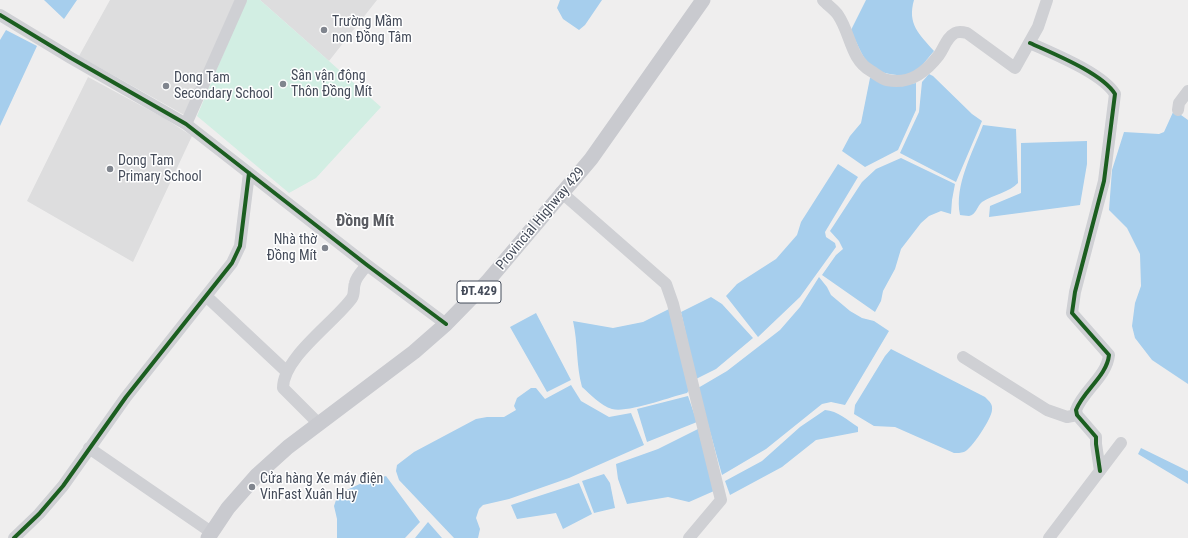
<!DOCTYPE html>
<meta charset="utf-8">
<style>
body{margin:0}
canvas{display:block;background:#efeeee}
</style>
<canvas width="1188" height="538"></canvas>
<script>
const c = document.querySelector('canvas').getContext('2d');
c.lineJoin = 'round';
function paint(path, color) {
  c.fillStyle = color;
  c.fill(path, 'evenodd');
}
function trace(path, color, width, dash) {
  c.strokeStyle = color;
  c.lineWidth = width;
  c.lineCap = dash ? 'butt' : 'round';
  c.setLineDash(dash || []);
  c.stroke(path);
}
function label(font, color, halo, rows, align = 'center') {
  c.font = font + ' "Roboto Condensed",sans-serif';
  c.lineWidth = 3;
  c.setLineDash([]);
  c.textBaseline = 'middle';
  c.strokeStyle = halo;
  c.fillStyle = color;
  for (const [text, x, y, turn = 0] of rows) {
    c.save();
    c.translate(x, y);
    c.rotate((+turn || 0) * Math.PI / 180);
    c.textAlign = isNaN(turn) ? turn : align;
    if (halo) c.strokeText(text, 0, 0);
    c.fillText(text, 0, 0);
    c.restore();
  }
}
const education = new Path2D(`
 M 110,0 L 238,0 L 186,116 L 79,56 Z
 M 260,0 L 377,0 L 329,61 Z
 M 88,77 L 164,118 L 192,136 L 133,262 L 27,201 Z`);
const green = new Path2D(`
 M 246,0 L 260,0 L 381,107 L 316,178 L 289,193 L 197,116 Z`);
const water = new Path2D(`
 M 44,0 L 77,0 L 64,19 Z
 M 560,0 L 602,0 L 585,25 L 579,30 L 563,19 L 557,8 Z
 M 866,0 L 914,0 C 907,24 919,34 934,51 L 919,69 L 911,76 C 869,74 867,67 851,30 Z
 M 6,30 L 37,46 L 0,126 L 0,40 Z
 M 929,74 L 933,76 L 972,114 L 982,121 L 956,182 L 900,153 L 919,112 L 922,82 Z
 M 873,76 L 904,85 L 916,83 L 916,110 L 898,150 L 865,167 L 842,151 L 850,136 L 861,123 L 870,78 Z
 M 1174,110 L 1188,120 L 1188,384 L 1152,360 L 1135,338 L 1132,326 L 1135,303 L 1141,286 L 1140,254 L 1127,228 L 1109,210 L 1112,170 L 1124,132 L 1159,134 L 1164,132 Z
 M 983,125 L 1016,129 L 1018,183 C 1010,192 993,195 982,202 C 977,206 976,215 969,216 C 966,216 962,215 960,215 C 954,185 973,152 983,125 Z
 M 1087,141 L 1087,164 L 1080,205 L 989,217 L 990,206 L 1021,193 L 1021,143 Z
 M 901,158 L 955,184 L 952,200 L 951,214 L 941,211 L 929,216 L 921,223 L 901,249 L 895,269 L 883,291 L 881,301 L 875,312 L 822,275 L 836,255 L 843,249 L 839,241 L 830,231 L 862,182 L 876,169 Z
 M 838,164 L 858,177 L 825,232 L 826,237 L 835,243 L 836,247 L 800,297 L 758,337 L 726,296 L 737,284 L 776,259 L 797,235 L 801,222 Z
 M 819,277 L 827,287 L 831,295 L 850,311 L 862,318 L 874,321 L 889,331 L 845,405 L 831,402 L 822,404 L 766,449 L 722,475 L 698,388 L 727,371 L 780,330 L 800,307 Z
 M 711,297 L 722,304 L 753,338 L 716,369 L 696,379 L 681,312 Z
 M 669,309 L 689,390 L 687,393 C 670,397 628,413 612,409 C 601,406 590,394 582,387 C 576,365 578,343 573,321 L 613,328 L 643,322 Z
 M 536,313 L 571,380 L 547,392 L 510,327 Z
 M 891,349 L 985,397 C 989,401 993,404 992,410 C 992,418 971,450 964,452 C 961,453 957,453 954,453 L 895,427 L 874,426 L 854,414 L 855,405 L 885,356 Z
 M 571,385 L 581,401 L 609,417 L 631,413 L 644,445 L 569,478 L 509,499 L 483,505 L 479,509 L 476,518 L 480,529 L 478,538 L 454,538 L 399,480 L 396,471 L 397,465 L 414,452 L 476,419 L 487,417 L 504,417 L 516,410 L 514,406 L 517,398 L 531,388 L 536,388 L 545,399 Z
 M 688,396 L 697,422 L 647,442 L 637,409 Z
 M 825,410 C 838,411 847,420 858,427 L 858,432 L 816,440 L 782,467 L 730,495 L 725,481 L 762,461 L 800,427 Z
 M 698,429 L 714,491 L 689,502 L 668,497 L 627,504 L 618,479 L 616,464 L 658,449 Z
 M 1141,448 L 1188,471 L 1188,484 L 1138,454 Z
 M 604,474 L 610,483 L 615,508 L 594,513 L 582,481 Z
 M 386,476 L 420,522 L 405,538 L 337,538 L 337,519 L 334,506 L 338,494 L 364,482 Z
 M 579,483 L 592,514 L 563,529 L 556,513 L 517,519 L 511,505 Z
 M 428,522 L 442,538 L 415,538 Z`);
const minor = new Path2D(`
 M 823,0 C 827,5 834,9 838,15 C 851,34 850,59 871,71 C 876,74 882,79 887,80 C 910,85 926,72 939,55 C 944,48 947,37 955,33 C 959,31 963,32 967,33 L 1015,68 L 1038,27 L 1047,0
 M 0,15 L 71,58 L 186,124 L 367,265 L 446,324
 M 1030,43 C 1054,54 1102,73 1115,94 L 1104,181 L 1075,292 L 1072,313 L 1109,355 C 1107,376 1083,391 1076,410 L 1077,415 L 1096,437 L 1096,444 L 1100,471
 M 1178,110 L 1179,103 L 1188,91
 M 186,124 L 241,0
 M 561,192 L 666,284 L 673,304 L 721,500 L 689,538
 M 206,296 L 287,372
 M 963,357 L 1047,410 L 1067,417 L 1077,415
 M 319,424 L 283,388 C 283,357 335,322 352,298 C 355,293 353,288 355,283 C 356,277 363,270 367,265
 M 89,448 L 211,532
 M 14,538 L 39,514 L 63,486 L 126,397 L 232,263 L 240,246 L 249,173
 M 1049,538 L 1121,443`);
const major = new Path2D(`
 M 208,538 L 228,508 L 257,475 L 288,447 L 414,352 L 446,324 L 487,282 L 591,159 L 703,0`);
const cycleway = new Path2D(`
 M 0,15 L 71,58 L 186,124 L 367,265 L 446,324
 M 1030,43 C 1054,54 1102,73 1115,94 L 1104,181 L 1075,292 L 1072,313 L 1109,355 C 1107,376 1083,391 1076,410 L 1077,415 L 1096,437 L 1096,444 L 1100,471
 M 14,538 L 39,514 L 63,486 L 126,397 L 232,263 L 240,246 L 249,173`);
const markers = [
 [324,30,4,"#80858e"],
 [283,84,4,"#80858e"],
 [166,86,4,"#80858e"],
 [110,169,4,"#80858e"],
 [325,248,4,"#80858e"],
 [252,487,4,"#80858e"]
];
const shields = [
 [479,292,44]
];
const shieldNames = [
 ["ĐT.429",479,292]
];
const poiNames = [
 ["Trường Mầm",332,22],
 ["non Đồng Tâm",332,38],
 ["Sân vận động",291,76],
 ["Thôn Đồng Mít",291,92],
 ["Dong Tam",174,78],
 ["Secondary School",174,94],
 ["Dong Tam",118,161],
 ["Primary School",118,177],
 ["Nhà thờ",317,240,"right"],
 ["Đồng Mít",317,256,"right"],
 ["Cửa hàng Xe máy điện",260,479],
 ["VinFast Xuân Huy",260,495]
];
const streetNames = [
 ["Provincial Highway 429",541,219,-50]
];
const quarterNames = [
 ["Đồng Mít",365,222]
];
paint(education, '#ddddde');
paint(green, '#d2eee3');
paint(water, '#a6ceed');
trace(minor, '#cfd0d4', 12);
trace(major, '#c9cacf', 15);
trace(cycleway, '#1b5e20', 4);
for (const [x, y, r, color] of markers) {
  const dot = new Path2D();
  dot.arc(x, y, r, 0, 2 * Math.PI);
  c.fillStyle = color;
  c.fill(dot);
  trace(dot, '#fff', 1.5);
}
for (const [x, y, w] of shields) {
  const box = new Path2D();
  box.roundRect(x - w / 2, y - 11, w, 22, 3);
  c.fillStyle = '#fff';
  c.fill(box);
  trace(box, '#454c5a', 1);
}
label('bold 13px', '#454c5a', null, shieldNames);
label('14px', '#454c5a', '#fff', poiNames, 'left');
label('14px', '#454c5a', '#fff', streetNames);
label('bold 16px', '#5a5c62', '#fff', quarterNames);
</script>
